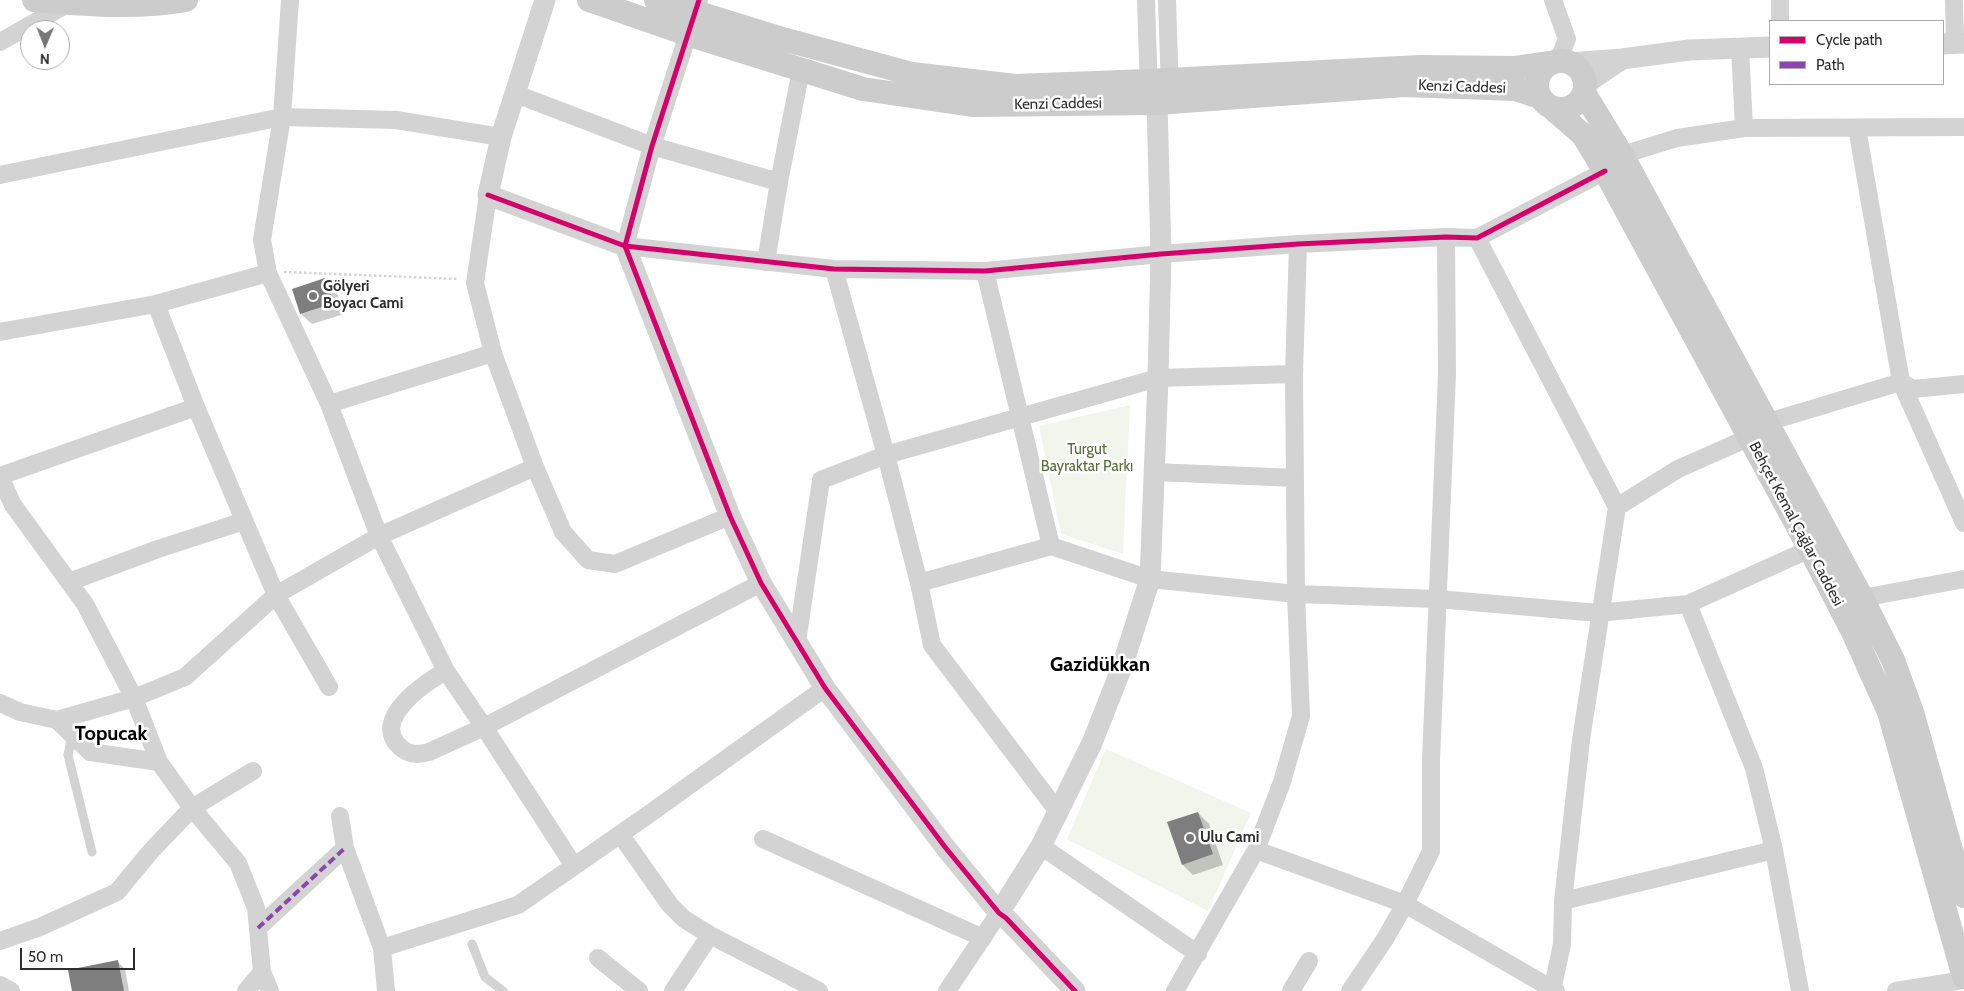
<!DOCTYPE html>
<meta charset="utf-8">
<style>
body{margin:0}
#map{position:relative;width:1964px;height:991px;overflow:hidden;background:#fff;font-family:Cabin,sans-serif}
canvas{display:block}
.legend{position:absolute;left:1769px;top:20px;width:175px;height:65px;box-sizing:border-box;background:#fff;border:1px solid #ababab;margin:0;padding:6px 9px;list-style:none;font-size:15px;color:#2e2e2e}
.legend li{display:flex;align-items:center;gap:10px;height:25px}
.legend b{width:25px;border:1px solid #ababab}
.north{position:absolute;left:20px;top:20px;width:50px;height:50px;box-sizing:border-box;background:#fff;border:1px solid #ababab;border-radius:50%;rotate:181deg;font-size:14px;font-weight:700;line-height:20px;text-align:center;color:#2e2e2e}
.north::after{content:'';display:block;margin:auto;width:18px;height:22px;background:#777;clip-path:polygon(50% 0,100% 100%,50% 72%,0 100%)}
.scale{position:absolute;left:20px;top:948px;width:115px;height:22px;box-sizing:border-box;border:2px solid #2e2e2e;border-top:0;padding-left:6px;font-size:15px;line-height:18px;white-space:nowrap;color:#2e2e2e;-webkit-text-stroke:4px #fff;paint-order:stroke}
</style>
<div id="map">
<canvas width="1964" height="991"></canvas>
<ul class="legend">
<li><b style="height:6px;background:#d6006c"></b>Cycle path</li>
<li><b style="height:6px;background:#8e44ad"></b>Path</li>
</ul>
<div class="north">N</div>
<div class="scale">50 m</div>
</div>
<script>
const c = document.querySelector('canvas').getContext('2d');
c.lineJoin = 'round';
function paint(path, color) {
  c.fillStyle = color;
  c.fill(path, 'evenodd');
}
function trace(path, color, width, dash) {
  c.strokeStyle = color;
  c.lineWidth = width;
  c.lineCap = dash ? 'butt' : 'round';
  c.setLineDash(dash || []);
  c.stroke(path);
}
function label(font, color, halo, rows, align = 'center') {
  c.font = font + ' Cabin,sans-serif';
  c.lineWidth = 5;
  c.setLineDash([]);
  c.textBaseline = 'middle';
  c.strokeStyle = halo;
  c.fillStyle = color;
  for (const [text, x, y, turn = 0] of rows) {
    c.save();
    c.translate(x, y);
    c.rotate((+turn || 0) * Math.PI / 180);
    c.textAlign = isNaN(turn) ? turn : align;
    if (halo) c.strokeText(text, 0, 0);
    c.fillText(text, 0, 0);
    c.restore();
  }
}
const green = new Path2D(`
 M 1130,405 L 1123,554 L 1061,534 L 1039,426 Z
 M 1106,749 L 1251,813 L 1208,911 L 1067,839 Z`);
const shadow = new Path2D(`
 M 325,279 L 336,290 L 344,314 L 312,324 L 301,314 Z
 M 1198,813 L 1209,824 L 1223,865 L 1193,875 L 1183,865 Z
 M 117,961 L 125,969 L 129,991 L 74,991 Z`);
const building = new Path2D(`
 M 325,278 L 334,303 L 300,314 L 292,289 Z
 M 1198,812 L 1213,854 L 1182,865 L 1167,822 Z
 M 118,960 L 124,991 L 72,991 L 68,970 Z`);
const path = new Path2D(`
 M 284,272 L 458,279`);
const service = new Path2D(`
 M 72,735 L 68,755 L 92,852
 M 472,944 L 485,977 L 503,991`);
const minor = new Path2D(`
 M 290,0 L 282,117 L 262,240 L 268,273 L 329,404 L 379,536 L 446,671 L 484,727 L 574,866
 M 699,0 L 652,146 L 625,246 L 834,269 L 985,271 L 1161,254 L 1298,244 L 1446,237 L 1477,238 L 1605,171
 M 1146,0 L 1149,92
 M 1167,0 L 1170,91
 M 1553,0 L 1567,39 L 1558,61
 M 1954,0 L 1955,43
 M 1780,21 L 1780,0
 M 0,42 L 69,3
 M 1740,47 L 1744,128
 M 516,94 L 652,146 L 779,182
 M 1857,128 L 1901,382 L 1964,523
 M 1622,155 L 1677,138 L 1744,128 L 1964,127
 M 0,175 L 282,117 L 396,120 L 501,137
 M 488,195 L 475,283 L 493,353 L 535,467 L 563,532 L 588,560 L 615,564 L 730,516
 M 1477,238 L 1617,507
 M 766,262 L 779,182 L 801,70
 M 834,269 L 886,455 L 919,583 L 932,645 L 1059,813
 M 985,271 L 1051,546 L 1150,579 L 1296,594 L 1438,599 L 1598,613 L 1688,604 L 1810,549
 M 156,304 L 196,407 L 276,595 L 329,687
 M 0,332 L 156,304 L 268,273
 M 329,404 L 493,353
 M 1155,472 L 1295,478
 M 0,476 L 196,407
 M 0,477 L 13,505 L 85,604 L 134,698 L 159,762 L 192,808 L 238,863 L 256,908 L 262,972 L 270,991
 M 69,582 L 158,549 L 244,521
 M 919,583 L 1051,546
 M 1862,598 L 1964,579
 M 1688,604 L 1754,768 L 1774,850 L 1800,991
 M 797,642 L 821,480 L 886,455 L 1158,378 L 1294,374
 M 446,671 C 425,682 370,720 400,747 C 408,755 419,755 429,752 L 484,727 L 761,583
 M 0,703 L 20,712 L 57,720 L 134,698 L 185,677 L 276,595 L 379,536 L 535,467
 M 57,720 L 90,752 L 159,762
 M 340,816 L 345,848 L 382,948 L 386,991
 M 620,834 L 670,905 L 684,919 L 710,935
 M 763,839 L 983,938
 M 1041,846 L 1198,954
 M 1256,850 L 1405,904 L 1556,991
 M 1563,901 L 1774,850
 M 258,928 L 345,848
 M 0,941 L 40,927 L 117,892 L 151,851 L 192,808 L 253,771
 M 382,948 L 518,905 L 645,817 L 825,688
 M 598,958 L 639,991
 M 0,985 L 11,991
 M 246,991 L 262,972
 M 673,991 L 710,935 L 819,991
 M 947,991 L 999,913
 M 1175,991 L 1256,850 L 1282,782 L 1301,716 L 1296,594 L 1294,374 L 1298,244
 M 1291,991 L 1309,961
 M 1350,991 L 1385,939 L 1405,904 L 1431,851 L 1431,760 L 1447,373 L 1446,237
 M 1552,991 L 1562,944 L 1563,901 L 1581,740 L 1617,507 L 1678,469 L 1748,438 L 1768,422 L 1901,382 L 1913,389 L 1964,384
 M 1896,991 L 1964,980`);
const tertiary = new Path2D(`
 M 545,0 L 501,137 L 488,195 L 625,246 L 730,516 L 761,583 L 825,688 L 945,847 L 999,913 L 1006,918 L 1075,991
 M 1943,44 L 1964,43
 M 1622,59 L 1689,50 L 1770,47
 M 1570,63 L 1622,59 L 1585,84
 M 999,913 L 1041,846 L 1092,743 L 1122,667 L 1150,579 L 1158,378 L 1161,254 L 1157,103`);
const secondary = new Path2D(`
 M 34,0 C 84,4 136,9 186,0
 M 589,0 L 687,34 L 863,89 L 972,105 L 1157,103 L 1404,85 L 1516,89 L 1540,97
 M 656,0 L 779,38 L 912,74 L 1015,86 L 1148,81 L 1420,67 L 1515,68 L 1550,63
 M1537 85a24 24 0 1 1 48 0a24 24 0 1 1-48 0Z
 M 1584,93 L 1622,155 L 1862,598 L 1893,660 L 1912,712 L 1964,896
 M 1552,108 L 1583,135 L 1605,171 L 1810,549 L 1853,632 L 1889,712 L 1964,977`);
const quiet = new Path2D(`
 M 258,928 L 345,848`);
const cycleway = new Path2D(`
 M 699,0 L 652,146 L 625,246 L 730,516 L 761,583 L 825,688 L 945,847 L 999,913 L 1006,918 L 1075,991
 M 488,195 L 625,246 L 834,269 L 985,271 L 1161,254 L 1298,244 L 1446,237 L 1477,238 L 1605,171`);
const markers = [
 [313,296,5,"#777"],
 [1190,838,5,"#777"]
];
const streetNames = [
 ["Kenzi Caddesi",1462,87,2],
 ["Kenzi Caddesi",1058,104,-1],
 ["Behçet Kemal Çağlar Caddesi",1796,524,62]
];
const poiNames = [
 ["Gölyeri",323,287],
 ["Boyacı Cami",323,304],
 ["Ulu Cami",1200,838]
];
const parkNames = [
 ["Turgut",1087,450],
 ["Bayraktar Parkı",1087,467]
];
const districtNames = [
 ["Gazidükkan",1100,665],
 ["Topucak",111,734]
];
paint(green, '#f1f5eb');
paint(shadow, '#0003');
paint(building, '#7e7e7e');
trace(path, '#d3d3d3', 2.5, [2.5, 2.5]);
trace(service, '#d3d3d3', 9);
trace(minor, '#d3d3d3', 18);
trace(tertiary, '#d3d3d3', 21);
trace(secondary, '#ccc', 24);
trace(quiet, '#8e44ad', 4, [8, 4]);
trace(cycleway, '#d6006c', 5);
for (const [x, y, r, color] of markers) {
  const dot = new Path2D();
  dot.arc(x, y, r, 0, 2 * Math.PI);
  c.fillStyle = color;
  c.fill(dot);
  trace(dot, '#fff', 2);
}
label('15px', '#2e2e2e', '#fff', streetNames);
label('bold 15px', '#2e2e2e', '#fff', poiNames, 'left');
label('15px', '#556d38', '#fff', parkNames);
label('bold 20px', '#000', '#fff', districtNames);
</script>
